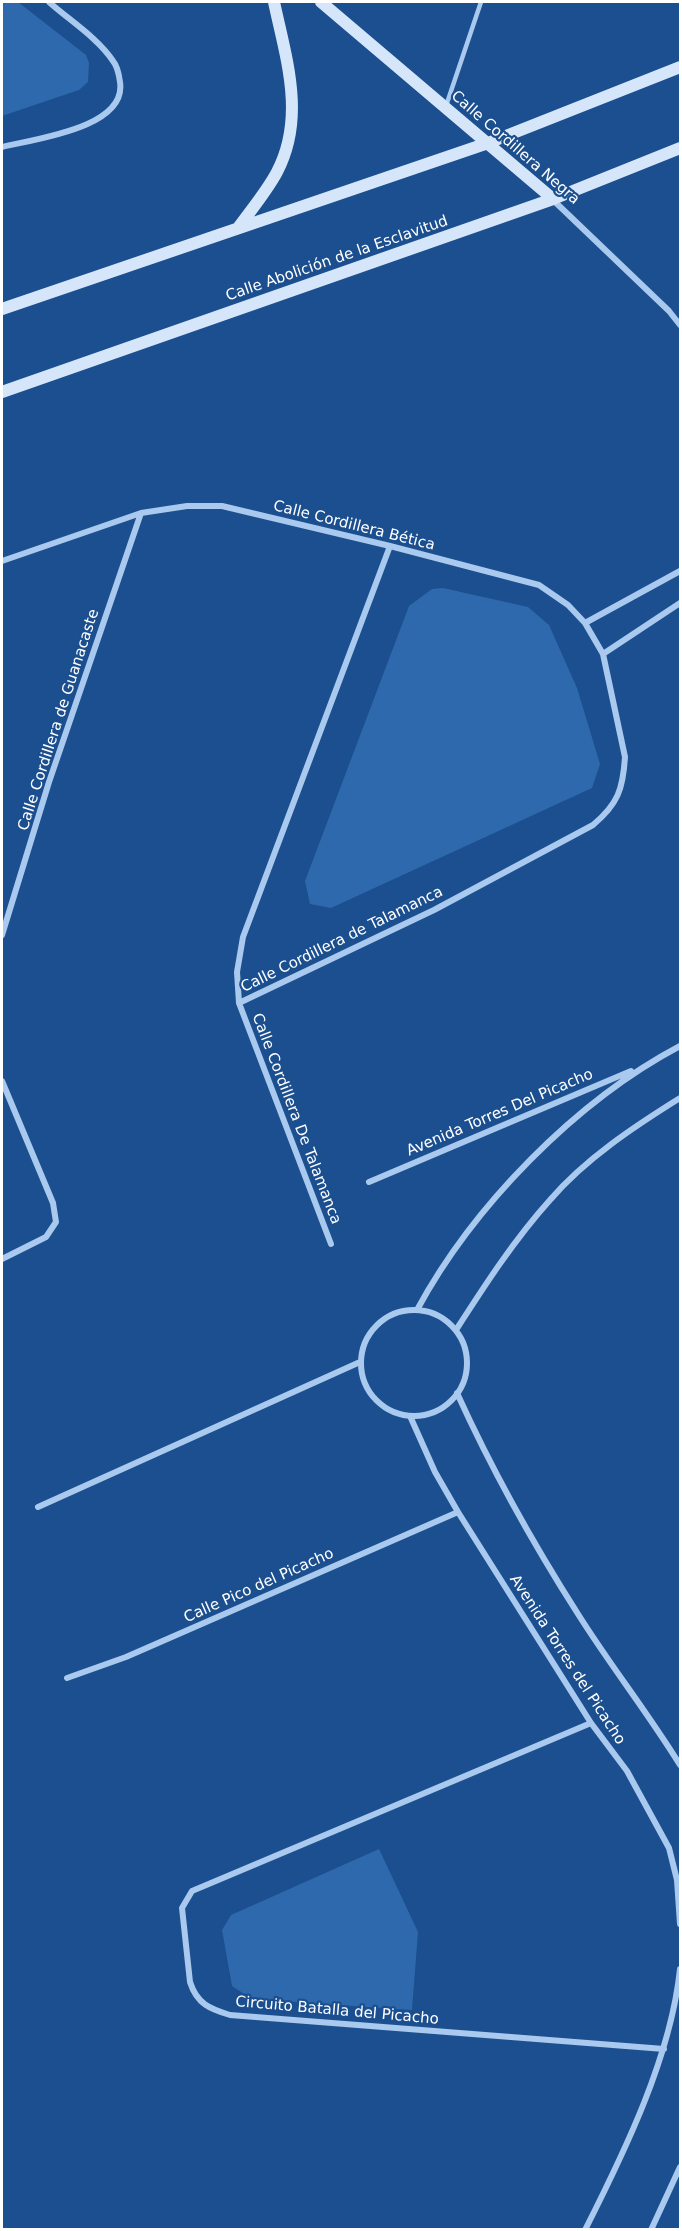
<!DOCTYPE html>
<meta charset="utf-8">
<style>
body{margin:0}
#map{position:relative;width:682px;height:2231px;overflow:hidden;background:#1b4f8f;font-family:"DejaVu Sans",sans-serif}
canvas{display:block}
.frame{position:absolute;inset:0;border:3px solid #fff;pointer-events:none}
</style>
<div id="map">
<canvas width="682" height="2231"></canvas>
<div class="frame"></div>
</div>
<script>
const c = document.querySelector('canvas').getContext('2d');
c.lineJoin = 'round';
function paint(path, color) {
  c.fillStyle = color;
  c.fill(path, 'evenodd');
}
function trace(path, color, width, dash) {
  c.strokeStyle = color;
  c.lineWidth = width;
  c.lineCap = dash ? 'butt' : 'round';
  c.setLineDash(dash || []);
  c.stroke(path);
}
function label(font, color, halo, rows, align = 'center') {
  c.font = font + ' "DejaVu Sans",sans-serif';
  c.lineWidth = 4.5;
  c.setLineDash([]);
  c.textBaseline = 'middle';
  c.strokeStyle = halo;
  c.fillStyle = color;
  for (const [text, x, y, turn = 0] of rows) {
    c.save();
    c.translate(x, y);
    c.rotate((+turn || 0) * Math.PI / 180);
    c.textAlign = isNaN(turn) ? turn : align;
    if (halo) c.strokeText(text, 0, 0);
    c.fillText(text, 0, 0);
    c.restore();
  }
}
const green = new Path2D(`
 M 2,2 L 18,2 L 86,55 L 89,63 L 88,82 L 79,90 L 2,116 Z
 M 443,588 L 528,607 L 549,625 L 577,688 L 600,764 L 592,788 L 331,908 L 310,904 L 305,881 L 409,606 L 432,589 Z
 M 379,1849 L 418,1932 L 412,2010 L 252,1999 L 232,1986 L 222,1930 L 231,1915 Z`);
const lane = new Path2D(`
 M 446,106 L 481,2`);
const street = new Path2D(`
 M 2,147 C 34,139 127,128 120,82 C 119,75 118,67 113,61 C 98,38 69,20 49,2
 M 553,200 L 669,311 L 680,325
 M 390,546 L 243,937 L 237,972 L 239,1003 L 434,910 L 593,825 C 618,804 623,789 625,757 L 603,654 L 680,603
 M 2,561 L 141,513 L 187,506 L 222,506 L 390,546 L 539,585 L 568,605 L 585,623 L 603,654
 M 585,623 L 680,571
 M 2,935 L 49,782 L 141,513
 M 239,1003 L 331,1244
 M 2,1081 L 53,1203 L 56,1222 L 46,1237 L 2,1259
 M 369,1182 L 631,1071
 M 417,1310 C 473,1206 576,1101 680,1046
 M361 1363a53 53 0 1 1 106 0a53 53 0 1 1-106 0Z
 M 456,1330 C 485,1285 514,1240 550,1200 C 585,1159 635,1126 680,1098
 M 457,1393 C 492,1470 532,1542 578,1614 C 610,1665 648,1713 680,1765
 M 410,1416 L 435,1472 L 458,1512 L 591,1723 L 627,1771 L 669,1848 L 677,1880 L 680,1924
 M 38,1507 L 360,1362
 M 67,1678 L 126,1657 L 458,1512
 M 591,1723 L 192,1891 L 182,1908 L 190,1982 C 197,2004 210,2009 230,2015 L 664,2049
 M 585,2230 C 625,2151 671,2056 680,1969
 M 651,2230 L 680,2167`);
const secondary = new Path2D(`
 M 321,2 L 553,199
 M 238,228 C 251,210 267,191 277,172 C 306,117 286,58 274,2
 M 2,309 L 488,143 L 680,67
 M 2,392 L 553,199 L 680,148`);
const streetNames = [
 ["Calle Cordillera Negra",515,148,41],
 ["Calle Abolición de la Esclavitud",337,259,-19],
 ["Calle Cordillera Bética",354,526,14],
 ["Calle Cordillera de Guanacaste",59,720,-72],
 ["Calle Cordillera de Talamanca",342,940,-26],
 ["Avenida Torres Del Picacho",500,1113,-23],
 ["Calle Cordillera De Talamanca",296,1119,69],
 ["Calle Pico del Picacho",259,1586,-24],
 ["Avenida Torres del Picacho",567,1660,57],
 ["Circuito Batalla del Picacho",337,2011,5]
];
paint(green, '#2e69ad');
trace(lane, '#a9c9ee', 4.5);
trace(street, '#a9c9ee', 6);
trace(secondary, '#d6e6fa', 12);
label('15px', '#fff', '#1b4f8f', streetNames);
</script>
